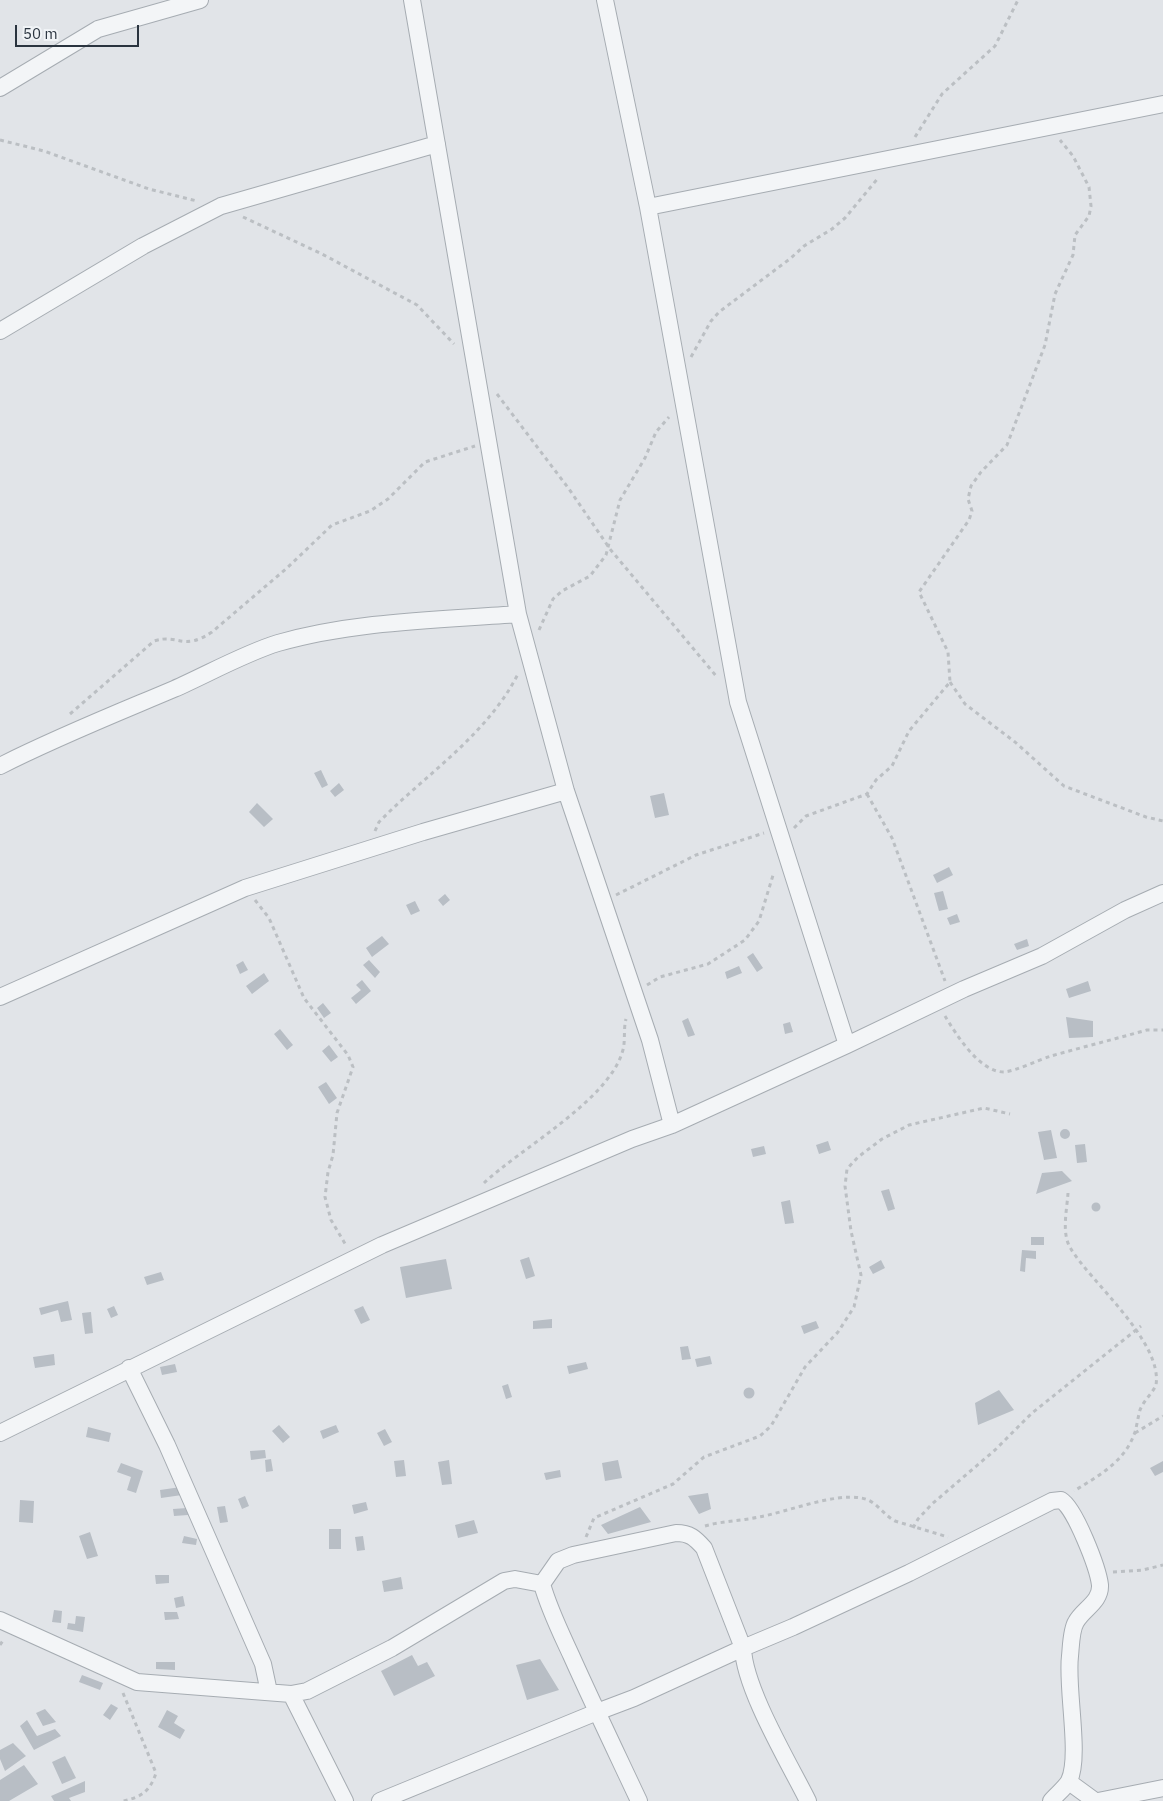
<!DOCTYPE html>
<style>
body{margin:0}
#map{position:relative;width:1163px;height:1801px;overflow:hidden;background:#e1e4e8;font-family:"IBM Plex Sans",sans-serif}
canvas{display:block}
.scale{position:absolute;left:15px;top:25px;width:124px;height:22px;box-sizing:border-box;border:2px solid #2a343f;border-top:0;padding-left:6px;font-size:15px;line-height:18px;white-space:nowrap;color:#2a343f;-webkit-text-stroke:4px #f0f3f6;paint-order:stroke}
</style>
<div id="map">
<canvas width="1163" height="1801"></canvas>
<div class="scale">50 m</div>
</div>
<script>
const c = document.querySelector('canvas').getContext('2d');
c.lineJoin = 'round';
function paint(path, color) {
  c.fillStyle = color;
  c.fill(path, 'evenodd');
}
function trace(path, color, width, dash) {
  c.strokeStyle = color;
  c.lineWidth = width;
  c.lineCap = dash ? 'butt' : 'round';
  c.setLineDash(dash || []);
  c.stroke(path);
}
const building = new Path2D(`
 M 321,770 L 328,785 L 322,788 L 314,773 Z
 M 339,783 L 344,790 L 335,797 L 330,791 Z
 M 664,793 L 669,815 L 655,818 L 650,796 Z
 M 257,803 L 273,819 L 264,827 L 249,812 Z
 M 949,867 L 953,875 L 937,883 L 933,875 Z
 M 943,891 L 948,909 L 939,911 L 934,893 Z
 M 445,894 L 450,900 L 443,906 L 438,900 Z
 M 415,901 L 420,911 L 411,915 L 406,905 Z
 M 957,914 L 960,922 L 950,925 L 947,918 Z
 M 382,936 L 389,944 L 372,957 L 366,948 Z
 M 1027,939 L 1029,946 L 1017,950 L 1014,944 Z
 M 753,953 L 763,968 L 757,972 L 747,957 Z
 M 369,960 L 380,972 L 375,978 L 363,965 Z
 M 243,961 L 248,970 L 240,974 L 236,965 Z
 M 739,966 L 742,973 L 727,979 L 725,972 Z
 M 264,973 L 269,981 L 252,994 L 246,986 Z
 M 362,980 L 371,991 L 356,1004 L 351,998 L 361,990 L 356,985 Z
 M 1088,981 L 1091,991 L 1069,998 L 1066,989 Z
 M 323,1003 L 331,1013 L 324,1018 L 317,1008 Z
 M 1066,1017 L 1093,1021 L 1093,1037 L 1069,1038 Z
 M 688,1018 L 695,1035 L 688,1037 L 682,1021 Z
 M 790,1022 L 793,1032 L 785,1034 L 783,1024 Z
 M 280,1029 L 293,1045 L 287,1050 L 274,1034 Z
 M 329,1045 L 338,1057 L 331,1062 L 322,1051 Z
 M 326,1082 L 337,1098 L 329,1104 L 318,1087 Z
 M1060 1134a5 5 0 1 1 10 0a5 5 0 1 1-10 0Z
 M 1051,1130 L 1057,1158 L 1044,1160 L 1038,1132 Z
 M 828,1141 L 831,1150 L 819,1154 L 816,1145 Z
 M 1085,1144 L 1087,1162 L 1077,1163 L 1075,1145 Z
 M 764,1146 L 766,1154 L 753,1157 L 751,1149 Z
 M 1062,1171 L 1072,1181 L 1036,1194 L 1042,1173 Z
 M 889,1189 L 895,1209 L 888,1211 L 881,1191 Z
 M 790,1200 L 794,1223 L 785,1224 L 781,1202 Z
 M1091.5 1207a4.5 4.5 0 1 1 9 0a4.5 4.5 0 1 1-9 0Z
 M 1031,1237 L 1044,1237 L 1044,1245 L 1031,1245 Z
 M 1022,1250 L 1036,1251 L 1036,1259 L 1026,1258 L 1025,1272 L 1020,1271 Z
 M 529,1257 L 535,1276 L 526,1279 L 520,1260 Z
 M 446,1259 L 452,1289 L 406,1298 L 400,1267 Z
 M 881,1260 L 885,1268 L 873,1274 L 869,1267 Z
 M 161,1272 L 164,1280 L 147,1285 L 144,1277 Z
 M 68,1301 L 72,1320 L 61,1322 L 58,1310 L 41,1315 L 39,1308 Z
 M 114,1306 L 118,1315 L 111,1318 L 107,1309 Z
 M 363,1306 L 370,1320 L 361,1324 L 354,1310 Z
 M 91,1312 L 93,1333 L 85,1334 L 82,1313 Z
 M 552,1319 L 552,1328 L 533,1329 L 533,1321 Z
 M 816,1321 L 819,1328 L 804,1334 L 801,1326 Z
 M 688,1346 L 691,1359 L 682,1360 L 680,1347 Z
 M 54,1354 L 55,1365 L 35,1368 L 33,1357 Z
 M 710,1356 L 712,1364 L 697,1367 L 695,1359 Z
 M 586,1362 L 588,1369 L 569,1374 L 567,1366 Z
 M 175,1364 L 177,1372 L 162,1375 L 160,1367 Z
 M 508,1384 L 512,1397 L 506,1399 L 502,1386 Z
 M743.5 1393a5.5 5.5 0 1 1 11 0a5.5 5.5 0 1 1-11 0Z
 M 999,1390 L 1014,1410 L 978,1425 L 975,1403 Z
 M 279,1425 L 290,1437 L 283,1443 L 272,1431 Z
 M 336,1425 L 339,1432 L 323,1439 L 320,1431 Z
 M 88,1427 L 111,1433 L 109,1442 L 86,1437 Z
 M 385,1429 L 392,1442 L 384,1446 L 377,1433 Z
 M 265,1450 L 266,1458 L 251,1460 L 250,1451 Z
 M 271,1459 L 273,1471 L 266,1472 L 265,1460 Z
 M 404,1460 L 406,1476 L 396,1477 L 394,1461 Z
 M 449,1460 L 452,1484 L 442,1485 L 438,1462 Z
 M 618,1460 L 622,1478 L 605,1481 L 602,1463 Z
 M 1163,1461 L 1163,1472 L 1155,1476 L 1150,1468 Z
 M 121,1463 L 143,1471 L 136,1493 L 127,1490 L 131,1477 L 117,1472 Z
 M 560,1470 L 561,1477 L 546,1480 L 544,1473 Z
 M 181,1487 L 182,1495 L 161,1498 L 160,1490 Z
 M 708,1493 L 711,1509 L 699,1514 L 688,1496 Z
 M 245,1496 L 249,1506 L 242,1509 L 238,1499 Z
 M 20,1500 L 34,1501 L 33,1523 L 19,1522 Z
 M 366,1502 L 368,1510 L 354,1514 L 352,1505 Z
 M 225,1506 L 228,1522 L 220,1523 L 217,1507 Z
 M 640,1507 L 651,1522 L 608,1534 L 601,1525 Z
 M 187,1508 L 188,1515 L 174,1516 L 173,1509 Z
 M 474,1520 L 478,1533 L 458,1538 L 455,1525 Z
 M 329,1529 L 341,1529 L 341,1549 L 329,1549 Z
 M 90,1532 L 98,1556 L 87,1559 L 79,1536 Z
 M 184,1536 L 197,1539 L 196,1545 L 182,1543 Z
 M 363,1536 L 365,1550 L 357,1551 L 355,1537 Z
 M 155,1575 L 169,1575 L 169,1583 L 156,1584 Z
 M 401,1577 L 403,1589 L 384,1592 L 382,1581 Z
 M 183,1596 L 185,1606 L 176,1608 L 174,1598 Z
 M 54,1610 L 62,1611 L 61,1623 L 52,1622 Z
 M 164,1612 L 177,1612 L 179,1619 L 165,1620 Z
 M 76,1616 L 85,1617 L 83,1632 L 67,1629 L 68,1623 L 75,1624 Z
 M 412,1655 L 418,1666 L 427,1662 L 435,1676 L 394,1696 L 381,1671 Z
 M 540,1659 L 559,1690 L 527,1700 L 516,1665 Z
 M 156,1662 L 175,1662 L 175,1670 L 156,1669 Z
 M 82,1675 L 103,1683 L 100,1690 L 79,1682 Z
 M 111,1704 L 118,1708 L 110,1720 L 103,1715 Z
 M 45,1709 L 56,1722 L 43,1726 L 36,1713 Z
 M 167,1710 L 178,1716 L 174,1723 L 185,1730 L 180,1739 L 158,1727 Z
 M 27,1720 L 37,1736 L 55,1729 L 61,1736 L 34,1750 L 20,1726 Z
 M 13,1743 L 26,1756 L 5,1771 L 0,1759 L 0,1750 Z
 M 65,1756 L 76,1778 L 62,1784 L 52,1762 Z
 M 24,1765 L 38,1784 L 9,1801 L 0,1801 L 0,1780 Z
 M 85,1781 L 85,1792 L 69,1798 L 71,1801 L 54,1801 L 51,1796 Z`);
const path = new Path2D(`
 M 915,137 L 942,94 L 995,46 L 1018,0
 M 0,140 L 44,151 L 149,189 L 197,201
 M 243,217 L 322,254 L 417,305 L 454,344
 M 691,357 L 711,321 L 719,312 L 791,258 L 804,246 L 832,229 L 845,218 L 879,177
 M 497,394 L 569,489 L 610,549 L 717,677
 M 539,630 L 553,599 L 562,591 L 590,576 L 606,555 L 620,500 L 645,458 L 656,432 L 669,417
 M 950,682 L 965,704 L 1015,742 L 1064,786 L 1146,817 L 1163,821
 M 70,714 L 154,641 C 179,633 182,652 212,632 L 287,568 L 332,525 L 370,511 L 388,499 L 425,462 L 475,446
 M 867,794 L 892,838 L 945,981
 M 794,828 L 806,816 L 867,794 L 876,780 L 892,766 L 909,731 L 950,682 L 948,652 L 919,592 L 969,520 L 972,511 L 968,499 L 971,486 L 981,472 L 1007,445 L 1045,345 L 1055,294 L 1073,255 L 1075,235 L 1089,216 L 1091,206 L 1089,187 L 1073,156 L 1060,140
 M 375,831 L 379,822 L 389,812 C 434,769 489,731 518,674
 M 616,895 L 696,855 L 764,833
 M 255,900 L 269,918 L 304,998 L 348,1055 L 353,1067 L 337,1113 L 333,1155 L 328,1172 L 325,1197 L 331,1220 L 347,1247
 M 647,985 L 660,977 L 708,964 L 745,940 L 759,921 L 774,872
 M 945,1016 C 956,1034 979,1072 1004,1072 C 1016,1071 1038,1060 1051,1056 C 1083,1047 1115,1039 1147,1030 L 1163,1030
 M 484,1183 C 520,1149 607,1101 622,1053 C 626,1043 623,1030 626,1019
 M 1068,1193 C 1067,1210 1061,1234 1071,1249 C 1090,1281 1163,1342 1156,1385 C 1152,1394 1144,1400 1140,1410 C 1138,1417 1137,1425 1135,1432 C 1125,1462 1098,1476 1074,1491
 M 1135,1433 L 1163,1416
 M 705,1526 C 722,1521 741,1521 759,1517 C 787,1512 833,1493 861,1498 C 876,1500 882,1514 895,1521 L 948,1537
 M 913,1528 L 918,1519 L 932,1504 L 995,1450 L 1032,1413 L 1141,1326
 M 586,1537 L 594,1518 L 673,1484 L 704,1457 L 760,1436 L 771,1426 L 805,1367 L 838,1332 L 854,1307 L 861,1275 L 851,1231 L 845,1186 L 847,1169 L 858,1157 L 882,1139 L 909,1125 L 984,1108 L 1010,1114
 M 1113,1572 L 1143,1570 L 1163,1565
 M 0,1645 L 4,1639
 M 123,1693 L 156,1773 C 150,1791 142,1797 123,1801`);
const minor = new Path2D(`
 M 412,0 L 518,614 L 566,791 L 650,1040 L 672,1125
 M 605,0 L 648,207 L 738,702 L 847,1045
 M 0,88 L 98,29 L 200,0
 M 648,207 L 1163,104
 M 0,331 L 143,246 L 221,206 L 437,144
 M 0,766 C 57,737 115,714 174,689 C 206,675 245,653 278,643 C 355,621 439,620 518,614
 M 0,997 L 245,888 L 423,832 L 566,791
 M 129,1368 L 167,1445 L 263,1664 L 269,1692
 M 0,1433 L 382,1245 L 632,1139 L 672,1125 L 847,1045 L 964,989 L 1042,956 L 1125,910 L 1163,893
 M 0,1620 L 137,1682 L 291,1694 L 307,1691 L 392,1648 L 504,1581 L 515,1579 L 542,1584
 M 291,1694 L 345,1801
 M 1069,1782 L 1095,1801
 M 380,1801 L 597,1712 L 634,1698 L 743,1648 L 704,1548 C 695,1538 690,1533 676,1533 L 573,1555 L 558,1561 L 542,1584 C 549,1609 560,1631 571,1655 C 593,1704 616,1752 639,1801
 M 808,1801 C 789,1763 744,1688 743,1648 L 793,1627 L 909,1573 L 1052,1501 L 1061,1500 C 1075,1508 1098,1568 1100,1585 C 1101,1602 1083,1609 1076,1622 C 1071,1630 1071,1647 1070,1656 C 1066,1688 1081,1756 1069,1781 C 1065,1788 1056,1795 1051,1801
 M 1098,1801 L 1163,1788`);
paint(building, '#b8bec5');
trace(minor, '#a6acb2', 18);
trace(path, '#bbbfc3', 3, [4, 4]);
trace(minor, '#f3f5f7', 16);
</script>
